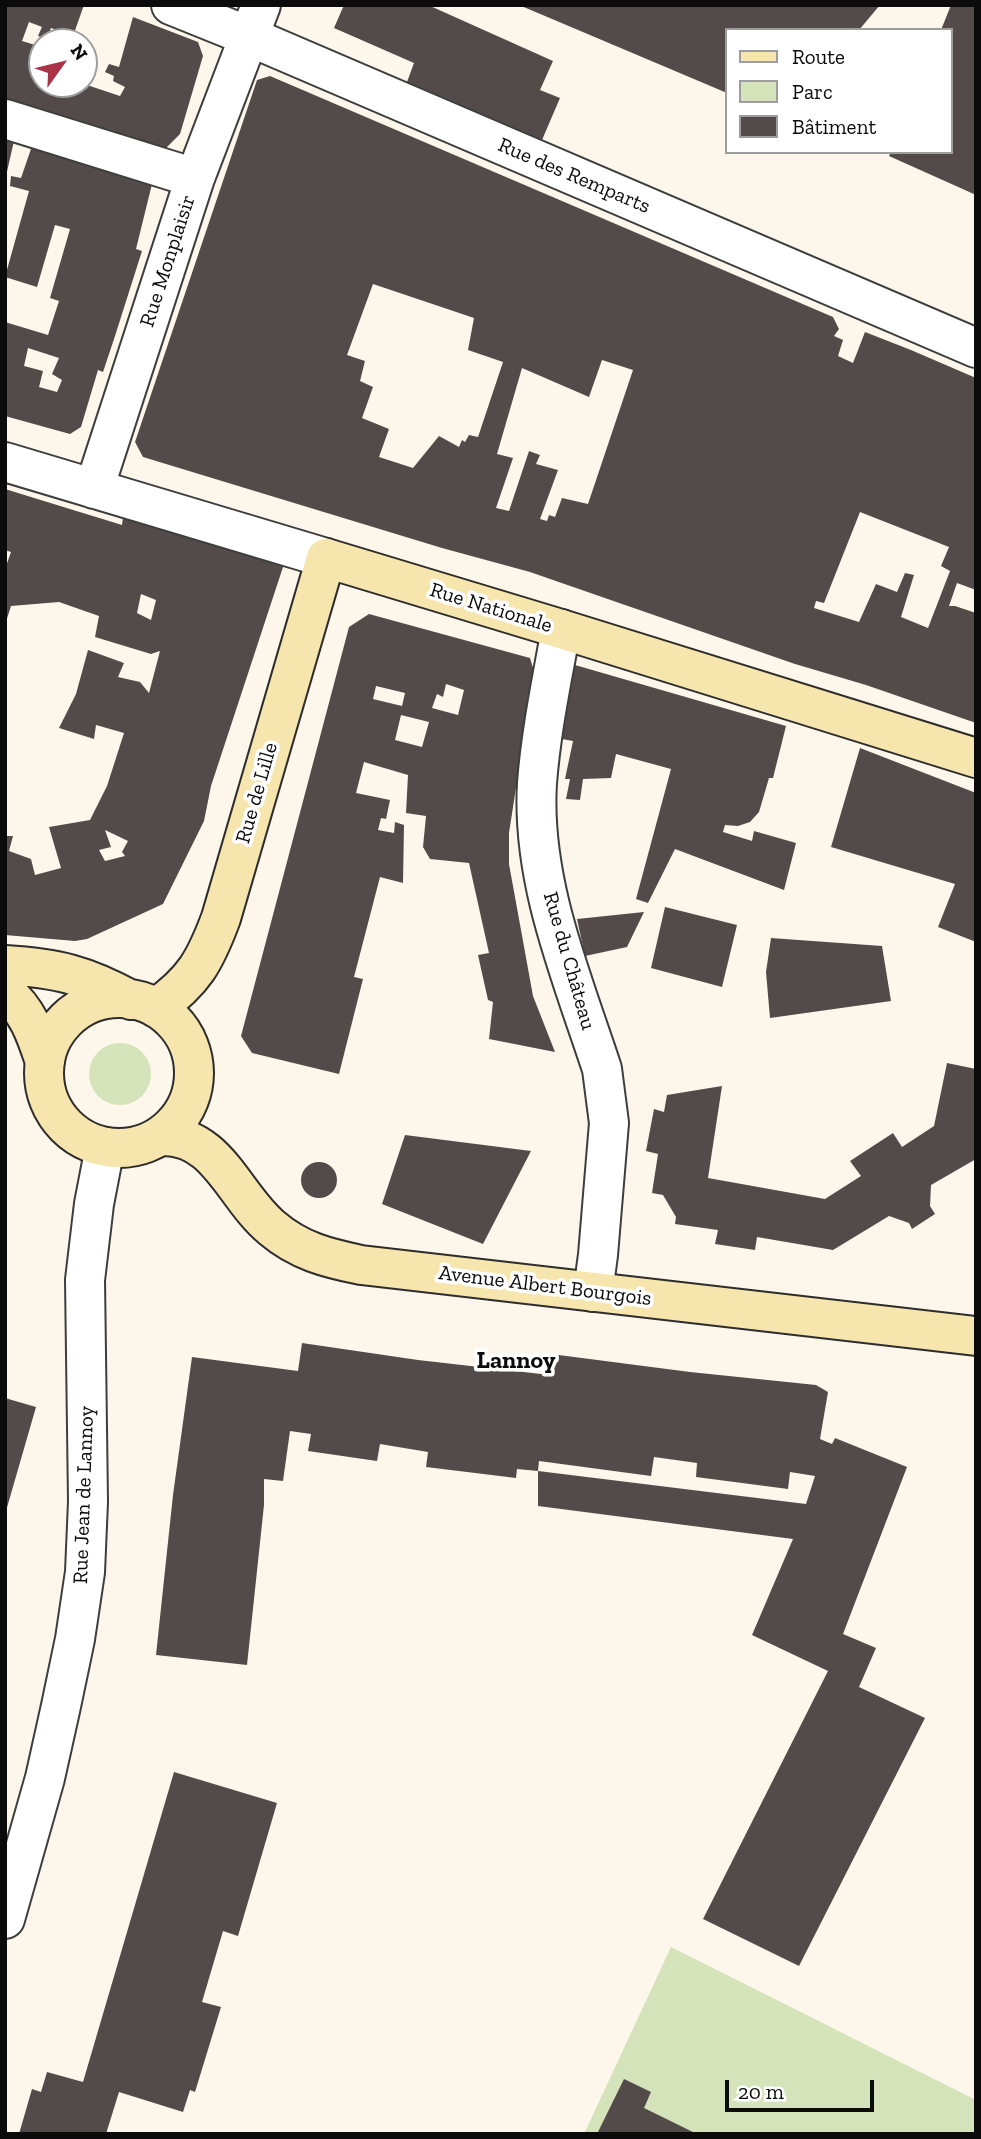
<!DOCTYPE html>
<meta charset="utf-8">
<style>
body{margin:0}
#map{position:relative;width:981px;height:2139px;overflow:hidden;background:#fdf7eb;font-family:"Zilla Slab",serif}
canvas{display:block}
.frame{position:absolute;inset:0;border:7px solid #0b0b0b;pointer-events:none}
.legend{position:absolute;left:725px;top:28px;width:228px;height:126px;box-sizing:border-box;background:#fff;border:2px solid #9d9d9d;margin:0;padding:9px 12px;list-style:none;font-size:21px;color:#0b0b0b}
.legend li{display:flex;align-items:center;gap:14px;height:35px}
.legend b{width:35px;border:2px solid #9d9d9d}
.north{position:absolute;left:28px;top:28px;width:70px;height:70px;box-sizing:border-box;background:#fff;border:2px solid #9d9d9d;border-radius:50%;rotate:56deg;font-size:19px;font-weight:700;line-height:28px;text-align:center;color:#0b0b0b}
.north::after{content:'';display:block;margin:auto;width:24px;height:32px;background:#aa3347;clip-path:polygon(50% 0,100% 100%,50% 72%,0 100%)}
.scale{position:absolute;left:725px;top:2080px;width:149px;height:32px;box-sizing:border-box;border:4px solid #0b0b0b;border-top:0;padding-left:9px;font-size:21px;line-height:24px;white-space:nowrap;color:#0b0b0b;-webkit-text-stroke:5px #fff;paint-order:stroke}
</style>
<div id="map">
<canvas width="981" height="2139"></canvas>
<div class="frame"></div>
<ul class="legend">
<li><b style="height:9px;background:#f6e5ad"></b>Route</li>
<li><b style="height:19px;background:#d4e3b9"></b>Parc</li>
<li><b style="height:19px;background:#524b49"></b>Bâtiment</li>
</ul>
<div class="north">N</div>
<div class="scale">20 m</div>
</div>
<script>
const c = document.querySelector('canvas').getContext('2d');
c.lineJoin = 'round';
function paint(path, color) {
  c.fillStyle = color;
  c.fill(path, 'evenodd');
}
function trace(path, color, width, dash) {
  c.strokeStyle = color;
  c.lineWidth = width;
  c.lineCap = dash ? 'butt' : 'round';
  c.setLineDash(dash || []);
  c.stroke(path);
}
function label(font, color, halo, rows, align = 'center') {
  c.font = font + ' "Zilla Slab",serif';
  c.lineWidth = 7;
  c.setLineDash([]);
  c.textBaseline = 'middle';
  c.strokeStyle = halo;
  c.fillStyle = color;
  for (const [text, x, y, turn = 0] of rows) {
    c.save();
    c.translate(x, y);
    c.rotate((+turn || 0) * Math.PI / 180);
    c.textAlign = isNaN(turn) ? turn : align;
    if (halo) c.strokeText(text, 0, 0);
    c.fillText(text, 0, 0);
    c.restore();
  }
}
const green = new Path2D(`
 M89 1074a31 31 0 1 1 62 0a31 31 0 1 1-62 0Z
 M 671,1947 L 976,2100 L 976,2134 L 584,2134 Z`);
const building = new Path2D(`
 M 5,5 L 84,5 L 73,36 L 51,28 L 47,39 L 38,36 L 42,27 L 29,22 L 22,41 L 42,47 L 42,84 L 84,84 L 120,96 L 125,87 L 113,81 L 114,76 L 105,72 L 109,64 L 119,67 L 133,17 L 198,42 L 203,56 L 180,134 L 166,148 L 5,100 Z
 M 344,5 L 428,5 L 553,61 L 540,90 L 560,98 L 542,140 L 407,82 L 414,63 L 334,28 Z
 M 519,5 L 880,5 L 859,30 L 727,30 L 727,93 Z
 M 951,5 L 976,5 L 976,195 L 889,156 L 891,152 L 951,152 L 951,30 L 941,30 Z
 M 270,76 L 833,317 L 839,329 L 834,336 L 843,340 L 838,356 L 853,363 L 865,332 L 911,350 L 976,378 L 976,590 L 957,583 L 949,606 L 955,606 L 976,613 L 976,723 L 866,685 L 795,664 L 530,572 L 442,548 L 143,457 L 135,442 L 257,80 ZM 373,284 L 474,318 L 468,350 L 503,362 L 478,437 L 469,435 L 465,442 L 462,440 L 459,447 L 439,436 L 413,468 L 379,457 L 389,429 L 362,418 L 373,387 L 360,381 L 365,361 L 347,355 ZM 602,360 L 633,370 L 588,504 L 562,498 L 555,517 L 549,515 L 547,521 L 540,519 L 558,470 L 536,464 L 540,455 L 529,451 L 509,511 L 496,508 L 513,458 L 497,454 L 522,368 L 589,397 ZM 860,512 L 949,547 L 941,566 L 950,571 L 928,628 L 901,617 L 914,575 L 905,573 L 897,592 L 876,584 L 859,622 L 814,608 L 816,601 L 824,603 Z
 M 5,138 L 14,141 L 6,176 L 5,176 Z
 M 32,146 L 153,180 L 136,249 L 142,251 L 115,336 L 103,372 L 98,370 L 81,427 L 70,434 L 5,416 L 5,322 L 48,335 L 59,301 L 50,298 L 70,229 L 55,225 L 37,287 L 5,277 L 29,191 L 10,186 L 11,176 L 21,178 ZM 28,348 L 59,358 L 52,374 L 62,380 L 57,392 L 39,387 L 43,371 L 24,366 Z
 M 5,489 L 122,525 L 123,517 L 284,564 L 211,786 L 204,821 L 163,904 L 87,939 L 75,941 L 5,935 L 5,836 L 13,836 L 9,851 L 31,859 L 35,875 L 61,868 L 49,827 L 90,820 L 107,786 L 124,733 L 96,725 L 94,739 L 59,728 L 76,694 L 88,650 L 124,663 L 118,677 L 140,682 L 149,693 L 160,651 L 151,654 L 95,637 L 99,616 L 59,602 L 11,606 L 5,625 L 5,569 L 11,552 L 5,550 ZM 141,594 L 156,600 L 151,620 L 137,613 ZM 105,830 L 128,841 L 122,852 L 125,856 L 105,861 L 99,850 L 111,847 Z
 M 369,614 L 530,658 L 534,671 L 509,833 L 509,864 L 533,996 L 555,1052 L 489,1039 L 493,1002 L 488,1000 L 478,955 L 489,953 L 469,863 L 430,859 L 423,847 L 426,816 L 406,813 L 408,775 L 364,762 L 356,793 L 390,800 L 386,819 L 381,818 L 378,830 L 394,833 L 395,822 L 404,825 L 403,883 L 380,877 L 354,977 L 363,979 L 339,1074 L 252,1053 L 241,1036 L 349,627 ZM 446,684 L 464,690 L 458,715 L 432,708 L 437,694 L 443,697 ZM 376,686 L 405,693 L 402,706 L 373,699 ZM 401,715 L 429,722 L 422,747 L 395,740 Z
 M 575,665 L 786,726 L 773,778 L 769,778 L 759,812 L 750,822 L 738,826 L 725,825 L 723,832 L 752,841 L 754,831 L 796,843 L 784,890 L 675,849 L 648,903 L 636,899 L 671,769 L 616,754 L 611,778 L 583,779 L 580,800 L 566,799 L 570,779 L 565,779 L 573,741 L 562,739 Z
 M 860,748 L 976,793 L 976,942 L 938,927 L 955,884 L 831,847 Z
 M 665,907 L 737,925 L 722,987 L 651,968 Z
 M 644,912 L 627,947 L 585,956 L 577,919 Z
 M 771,938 L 882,946 L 891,1001 L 770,1018 L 766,972 Z
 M 947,1063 L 976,1069 L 976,1159 L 931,1185 L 930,1206 L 935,1214 L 912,1229 L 909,1223 L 889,1216 L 833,1250 L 757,1237 L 755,1250 L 715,1244 L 718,1230 L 675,1224 L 676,1217 L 663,1195 L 652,1193 L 658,1154 L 646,1151 L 654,1109 L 664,1112 L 667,1095 L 722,1086 L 708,1178 L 825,1199 L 861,1176 L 850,1161 L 893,1133 L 902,1147 L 934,1126 Z
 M 405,1135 L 531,1151 L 483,1244 L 382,1204 Z
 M301 1180a18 18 0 1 1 36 0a18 18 0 1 1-36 0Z
 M 302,1343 L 418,1360 L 550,1375 L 551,1354 L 690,1372 L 816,1385 L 828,1392 L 820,1439 L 832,1444 L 835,1438 L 907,1467 L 843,1634 L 876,1648 L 859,1687 L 925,1718 L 799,1966 L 703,1919 L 828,1671 L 752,1635 L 793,1539 L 538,1506 L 538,1471 L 806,1504 L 815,1476 L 790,1472 L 788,1489 L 696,1477 L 697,1463 L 654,1457 L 651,1476 L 539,1461 L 538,1471 L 517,1469 L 516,1478 L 426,1467 L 428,1452 L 380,1444 L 377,1461 L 308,1451 L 311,1434 L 290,1431 L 283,1481 L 264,1479 L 264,1505 L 247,1665 L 156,1655 L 173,1495 L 192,1357 L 298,1371 Z
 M 5,1398 L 36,1407 L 6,1511 L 5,1511 Z
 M 174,1772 L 277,1803 L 238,1936 L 223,1931 L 202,2002 L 221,2007 L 195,2092 L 190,2090 L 183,2112 L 119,2092 L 106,2134 L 19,2134 L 32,2089 L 41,2092 L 47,2072 L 83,2082 Z
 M 624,2079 L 651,2092 L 644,2108 L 697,2134 L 597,2134 Z`);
const minor = new Path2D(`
 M 171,5 L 248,36 L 976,348
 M 5,119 L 195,178
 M 5,462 L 326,558
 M 94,489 L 195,178 L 261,5
 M 561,629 C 552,680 541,731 537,783 C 531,882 572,977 602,1069 L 609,1123 L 598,1255 L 593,1292
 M 5,1919 L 45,1778 L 61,1706 L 75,1639 L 85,1572 L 88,1502 L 85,1280 L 94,1204 L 105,1147`);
const secondary = new Path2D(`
 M 5,965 C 57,968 85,975 131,1000
 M 5,992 C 28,1010 36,1035 45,1062
 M44 1073a75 75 0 1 1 150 0a75 75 0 1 1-150 0Z
 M 156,1008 C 194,981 205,961 221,918 L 326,558 L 561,629 L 976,758
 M 161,1136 C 218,1134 234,1197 272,1228 C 299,1251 327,1258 361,1265 L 976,1336`);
const streetNames = [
 ["Rue des Remparts",574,176,23],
 ["Rue Monplaisir",168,261,-72],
 ["Rue Nationale",491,608,17],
 ["Rue de Lille",257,793,-74],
 ["Rue du Château",569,961,74],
 ["Avenue Albert Bourgois",545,1286,7],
 ["Rue Jean de Lannoy",84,1495,-88]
];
const quarterNames = [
 ["Lannoy",516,1361]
];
paint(green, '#d4e3b9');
paint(building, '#524b49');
trace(minor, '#3e3e3e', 42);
trace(secondary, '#2d2d2d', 42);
trace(minor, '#fff', 38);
trace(secondary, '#f6e5ad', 38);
label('21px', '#0b0b0b', '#fff', streetNames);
label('bold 24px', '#0b0b0b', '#fff', quarterNames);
</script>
